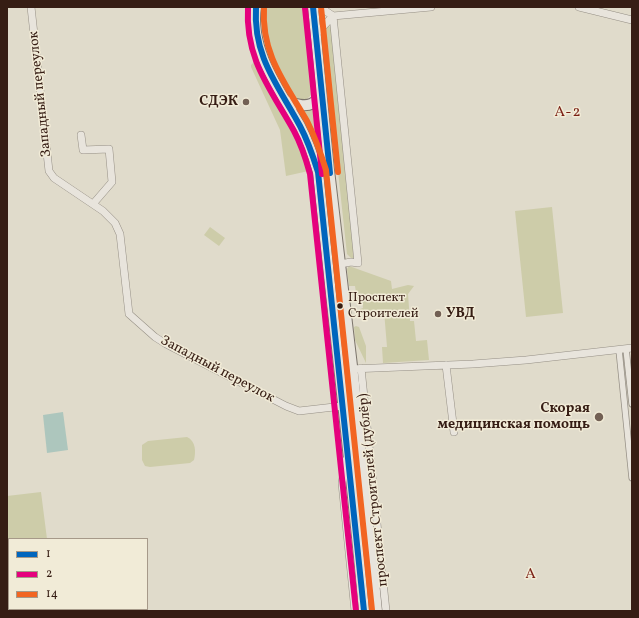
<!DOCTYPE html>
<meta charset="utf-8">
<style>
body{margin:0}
#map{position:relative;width:639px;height:618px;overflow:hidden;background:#e0dbcb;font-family:Vollkorn,serif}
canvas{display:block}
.frame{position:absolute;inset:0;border:8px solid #361d14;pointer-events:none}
.legend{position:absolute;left:8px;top:538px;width:140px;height:72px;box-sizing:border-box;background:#f1ebd7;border:1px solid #a69989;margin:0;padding:5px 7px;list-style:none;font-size:12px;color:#361d14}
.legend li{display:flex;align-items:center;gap:8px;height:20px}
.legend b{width:20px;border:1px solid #a69989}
</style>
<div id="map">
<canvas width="639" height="618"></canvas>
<div class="frame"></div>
<ul class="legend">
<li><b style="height:5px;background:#0065bd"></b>1</li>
<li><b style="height:5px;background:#e5007d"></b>2</li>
<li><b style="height:5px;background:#f26522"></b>14</li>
</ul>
</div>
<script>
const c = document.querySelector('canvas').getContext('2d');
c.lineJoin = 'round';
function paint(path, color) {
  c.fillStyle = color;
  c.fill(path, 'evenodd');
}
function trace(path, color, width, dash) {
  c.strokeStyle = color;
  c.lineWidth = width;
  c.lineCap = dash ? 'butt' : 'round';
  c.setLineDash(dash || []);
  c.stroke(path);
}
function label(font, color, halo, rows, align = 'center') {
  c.font = font + ' Vollkorn,serif';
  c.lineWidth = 3;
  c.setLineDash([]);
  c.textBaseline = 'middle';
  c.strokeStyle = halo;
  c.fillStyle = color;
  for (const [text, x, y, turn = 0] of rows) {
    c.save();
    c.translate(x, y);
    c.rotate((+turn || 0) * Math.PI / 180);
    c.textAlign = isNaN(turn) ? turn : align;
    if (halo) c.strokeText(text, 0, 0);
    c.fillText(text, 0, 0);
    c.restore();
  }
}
const green = new Path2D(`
 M 264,7 L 307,7 L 316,88 C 301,115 287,90 279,74 C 275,66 270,58 267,50 C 263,37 262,20 264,7 Z
 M 328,26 L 332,27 L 354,258 L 351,258 L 347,254 L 323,34 Z
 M 254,62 L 261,63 L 308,150 L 313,170 L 286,176 L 280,130 L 251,67 L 251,65 Z
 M 319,104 L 326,166 L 323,168 L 319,151 L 297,110 L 308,111 Z
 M 552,207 L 563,313 L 526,317 L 515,211 Z
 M 210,227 L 225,238 L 219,246 L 204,235 Z
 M 349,266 L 391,281 L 392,289 L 408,285 L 414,286 L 408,294 L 410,321 L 414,321 L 416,341 L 427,340 L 429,360 L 383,363 L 382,347 L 387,347 L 384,311 L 360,314 L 360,309 L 363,308 L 362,299 L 357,299 L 355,286 L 349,286 L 347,269 Z
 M 356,326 L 359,327 L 366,346 L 366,363 L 355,340 L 354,327 Z
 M 187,437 C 196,441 196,452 194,460 L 190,463 L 150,467 L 145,466 L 142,460 L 142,445 L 148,441 Z
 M 41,492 L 47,539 L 9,539 L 9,609 L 55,609 L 55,611 L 7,611 L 7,496 Z`);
const water = new Path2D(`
 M 63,412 L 68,450 L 47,453 L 43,415 Z`);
const pedestrian = new Path2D(`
 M 626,349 L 632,404
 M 619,350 L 632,478`);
const minor = new Path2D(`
 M 31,7 L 49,171 L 54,178 L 103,211 L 115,223 L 120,234 L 129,314 L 155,337 L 166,344 L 286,406 L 299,411 L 343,406
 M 320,7 L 333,16 L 431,7
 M 579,7 L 632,20
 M 333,16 L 358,263 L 351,262 L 340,264
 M 316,34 L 333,16
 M 81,135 L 83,150 L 109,149 L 112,182 L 93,204
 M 446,365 L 454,432
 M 361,368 L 386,611
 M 351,369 L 473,364 L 526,360 L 632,348
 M 346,460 L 342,483 L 355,611`);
const secondary = new Path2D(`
 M 256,7 C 249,50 280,91 300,126 C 308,141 313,156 318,172 C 333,318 351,464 364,611
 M 313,7 L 329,170 L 354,383 L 377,611
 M 284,100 C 294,104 310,110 317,99 C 319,97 320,93 321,90`);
const bus1 = new Path2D(`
 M 256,7 C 253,57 278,85 300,126 C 308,141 313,156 318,172 L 364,611
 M 313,7 L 330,173`);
const bus2 = new Path2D(`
 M 248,7 C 245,59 270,88 294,131 C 301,144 306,159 310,174 L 356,611
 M 305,8 L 322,174`);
const bus3 = new Path2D(`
 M 264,7 C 261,54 285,83 307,121 C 315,137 321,154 326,170 L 372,610
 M 321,7 L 338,172`);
const markers = [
 [246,102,4,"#726054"],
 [340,306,3.5,"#361d14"],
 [438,314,4,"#726054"],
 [599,417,5,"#726054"]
];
const busNames = [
 ["Проспект",348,299],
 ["Строителей",348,315]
];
const streetNames = [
 ["Западный переулок",41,94,-96],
 ["Западный переулок",217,370,28],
 ["проспект Строителей (дублёр)",374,490,-96]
];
const poiNames = [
 ["СДЭК",238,102],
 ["УВД",446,314,"left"],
 ["Скорая",590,409],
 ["медицинская помощь",590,425]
];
const neighbourhoodNames = [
 ["А-2",568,113],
 ["А",531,575]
];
paint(green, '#cdcca9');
paint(water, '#adc6bd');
trace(pedestrian, '#958f85', 7);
trace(minor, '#958f85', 8);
trace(secondary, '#7c756c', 12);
trace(pedestrian, '#e8e4dc', 5.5);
trace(minor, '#e8e4dc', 7);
trace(secondary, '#e8e4dc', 10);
trace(bus1, '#0065bd', 6);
trace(bus2, '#e5007d', 6);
trace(bus3, '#f26522', 6);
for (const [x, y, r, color] of markers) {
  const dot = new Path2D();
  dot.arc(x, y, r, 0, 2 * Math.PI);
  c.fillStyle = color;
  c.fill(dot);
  trace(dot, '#f1ebd7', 1.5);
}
label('13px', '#361d14', '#f1ebd7', busNames, 'left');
label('14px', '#361d14', '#f1ebd7', streetNames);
label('bold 14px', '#361d14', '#f1ebd7', poiNames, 'right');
c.letterSpacing = '1px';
label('15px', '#7a1f14', '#f1ebd7', neighbourhoodNames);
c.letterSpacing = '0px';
</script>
